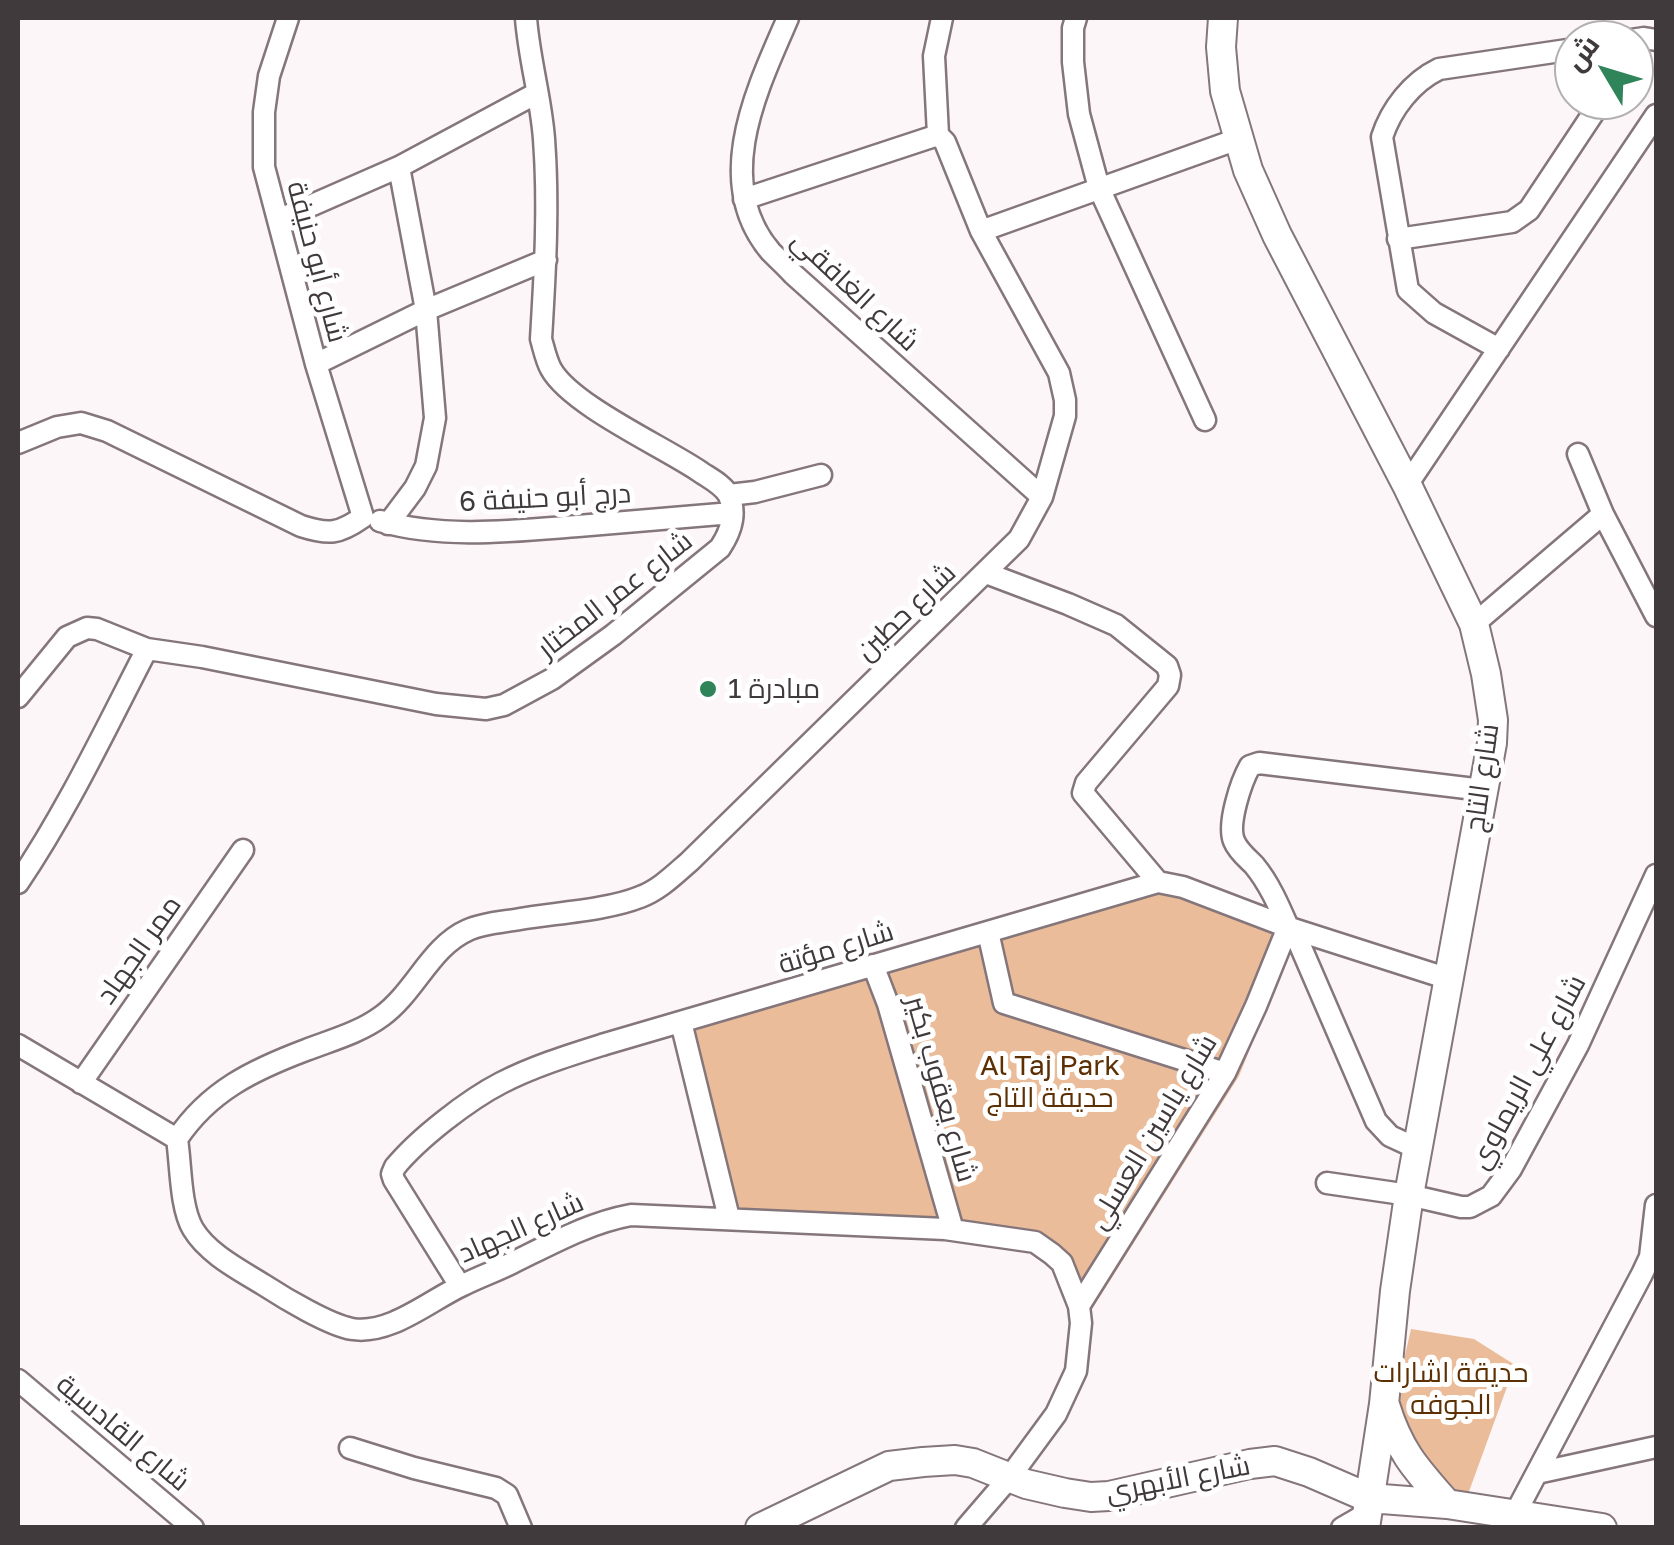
<!DOCTYPE html>
<meta charset="utf-8">
<style>
body{margin:0}
#map{position:relative;width:1674px;height:1545px;overflow:hidden;background:#fdf6f9;font-family:"Golos Text",Cairo,sans-serif}
canvas{display:block}
.frame{position:absolute;inset:0;border:20px solid #403a3c;pointer-events:none}
.north{position:absolute;left:1554px;top:20px;width:100px;height:100px;box-sizing:border-box;background:#fff;border:2px solid #b3b0b1;border-radius:50%;rotate:308deg;font-size:28px;font-weight:700;line-height:40px;text-align:center;color:#403a3c}
.north::after{content:'';display:block;margin:auto;width:35px;height:45px;background:#2f8559;clip-path:polygon(50% 0,100% 100%,50% 72%,0 100%)}
</style>
<div id="map">
<canvas width="1674" height="1545"></canvas>
<div class="frame"></div>
<div class="north">ش</div>
</div>
<script>
const c = document.querySelector('canvas').getContext('2d');
c.lineJoin = 'round';
function paint(path, color) {
  c.fillStyle = color;
  c.fill(path, 'evenodd');
}
function trace(path, color, width, dash) {
  c.strokeStyle = color;
  c.lineWidth = width;
  c.lineCap = dash ? 'butt' : 'round';
  c.setLineDash(dash || []);
  c.stroke(path);
}
function label(font, color, halo, rows, align = 'center') {
  c.font = font + ' "Golos Text",Cairo,sans-serif';
  c.lineWidth = 10;
  c.setLineDash([]);
  c.textBaseline = 'middle';
  c.strokeStyle = halo;
  c.fillStyle = color;
  for (const [text, x, y, turn = 0] of rows) {
    c.save();
    c.translate(x, y);
    c.rotate((+turn || 0) * Math.PI / 180);
    c.textAlign = isNaN(turn) ? turn : align;
    if (halo) c.strokeText(text, 0, 0);
    c.fillText(text, 0, 0);
    c.restore();
  }
}
const green = new Path2D(`
 M 1161,885 L 1295,938 L 1239,1076 L 1087,1317 L 1041,1239 L 732,1221 L 692,1030 L 878,969 Z
 M 1411,1329 L 1474,1339 L 1515,1365 L 1467,1497 L 1436,1483 L 1391,1416 Z`);
const street = new Path2D(`
 M 288,18 L 269,76 L 264,112 L 264,167 L 316,364 L 363,517
 M 788,18 C 757,89 711,182 771,252 C 778,259 786,266 793,274 L 1042,497
 M 1076,18 L 1073,28 L 1073,62 L 1079,114 L 1099,188 L 1205,420
 M 1631,40 L 1644,38 L 1656,40
 M 744,199 L 938,135
 M 278,220 L 399,167 L 537,93
 M 981,231 L 1238,139
 M 1398,239 L 1512,222 L 1529,210 L 1602,100
 M 1499,349 L 1434,313 L 1408,290 L 1382,137 C 1391,109 1412,82 1439,69 L 1574,49
 M 316,364 L 426,310 L 546,260
 M 18,443 L 57,427 L 81,423 L 107,431 L 301,526 C 329,535 339,534 363,517
 M 1578,454 L 1603,514 L 1656,616
 M 1407,485 L 1656,115
 M 729,495 L 755,492 L 821,475
 M 380,521 C 444,539 513,531 578,526 C 630,522 681,517 732,513
 M 388,524 L 415,488 L 426,466 L 435,418 L 426,310 L 399,167
 M 986,573 L 1068,604 L 1116,625 L 1167,666 L 1170,675 L 1168,686 L 1086,783 L 1083,793 L 1158,882
 M 1474,624 L 1603,514
 M 18,697 L 67,637 L 87,628 L 97,629 L 147,649 L 202,657 L 436,704 L 486,709 L 504,705 L 552,679 L 613,635 L 720,548 C 730,533 737,514 729,496 C 724,485 709,478 699,471 C 662,446 571,405 551,369 C 546,360 544,349 541,339 C 545,273 549,206 544,139 C 541,98 529,59 526,18
 M 18,883 C 68,809 106,728 147,649
 M 1293,929 L 1376,1121 L 1390,1136 L 1416,1148
 M 988,932 L 1004,1003 L 1225,1073
 M 873,965 L 888,1004 L 953,1230
 M 681,1022 L 729,1218
 M 18,1045 L 177,1139
 M 81,1083 L 243,850
 M 177,1139 C 209,1091 253,1070 306,1050 C 332,1040 359,1033 382,1016 C 415,992 431,946 468,930 C 483,923 503,922 520,919 C 555,913 608,910 640,897 C 659,890 674,875 689,862 L 1019,539 L 1042,497 L 1065,416 L 1065,400 L 1059,373 L 981,231 L 945,142 L 938,135 L 934,56 L 942,18
 M 177,1139 C 181,1165 180,1207 193,1229 C 208,1254 240,1270 264,1285 C 284,1298 329,1325 352,1329 C 391,1335 430,1300 463,1285 C 479,1277 496,1271 512,1263 C 551,1244 588,1223 631,1215 L 945,1229 L 1035,1242 L 1052,1254 L 1062,1263 L 1079,1306 L 1081,1323 L 1076,1371 L 1056,1414 L 1009,1478 L 966,1528
 M 1327,1183 L 1409,1195 L 1461,1207 L 1470,1207 L 1491,1196 L 1511,1169 L 1578,1045 L 1656,875
 M 460,1286 L 394,1180 L 392,1174 L 395,1167 C 419,1138 468,1100 501,1083 C 534,1066 570,1055 605,1044 L 1158,882 L 1183,887 L 1293,929 L 1449,979
 M 1079,1306 L 1225,1073 L 1256,1006 L 1288,927 C 1279,906 1269,883 1254,865 C 1247,858 1238,851 1234,841 C 1227,824 1241,782 1250,766 L 1259,763 L 1483,790
 M 18,1380 L 193,1528
 M 350,1448 L 414,1468 L 496,1488 L 507,1495 L 521,1528
 M 1537,1473 L 1656,1447
 M 1515,1514 L 1642,1274 L 1650,1257 L 1656,1205
 M 1342,1528 L 1368,1513`);
const secondary = new Path2D(`
 M 1223,18 L 1221,47 L 1225,91 L 1248,170 L 1277,235 L 1407,485 L 1474,624 L 1486,674 L 1493,720 L 1492,743 L 1409,1195 L 1395,1291 L 1384,1404 L 1365,1528
 M 1385,1405 C 1399,1451 1416,1469 1447,1504
 M 760,1528 L 889,1466 L 923,1462 L 955,1460 L 973,1463 L 1026,1484 L 1065,1493 L 1091,1497 L 1109,1496 L 1250,1464 L 1275,1461 L 1309,1472 L 1369,1498 L 1447,1504 L 1602,1528`);
const markers = [
 [708,689,10,"#2f8559"]
];
const streetNames = [
 ["شارع أبو حنيفة",317,262,75],
 ["شارع الغافقي",855,291,43],
 ["درج أبو حنيفة 6",545,498,-3],
 ["شارع عمر المختار",615,595,-38],
 ["شارع حطين",906,612,-44],
 ["شارع التاج",1482,778,-82],
 ["شارع مؤتة",836,948,-17],
 ["ممر الجهاد",139,950,-55],
 ["شارع علي الريماوي",1528,1072,-62],
 ["شارع يعقوب بكير",941,1089,74],
 ["شارع ياسين العسلي",1153,1132,-59],
 ["شارع الجهاد",521,1228,-24],
 ["شارع القادسية",123,1433,40],
 ["شارع الأبهري",1178,1479,-11]
];
const poiNames = [
 ["مبادرة 1",728,689]
];
const parkNames = [
 ["Al Taj Park",1050,1066],
 ["حديقة التاج",1050,1098],
 ["حديقة اشارات",1451,1373],
 ["الجوفه",1451,1405]
];
paint(green, '#ebbc99');
trace(street, '#84767b', 25);
trace(secondary, '#84767b', 32);
trace(street, '#fff', 20);
trace(secondary, '#fff', 28);
for (const [x, y, r, color] of markers) {
  const dot = new Path2D();
  dot.arc(x, y, r, 0, 2 * Math.PI);
  c.fillStyle = color;
  c.fill(dot);
  trace(dot, '#fff', 4);
}
label('28px', '#403a3c', '#fff', streetNames);
label('28px', '#403a3c', '#fff', poiNames, 'left');
label('28px', '#5d3003', '#fff', parkNames);
</script>
